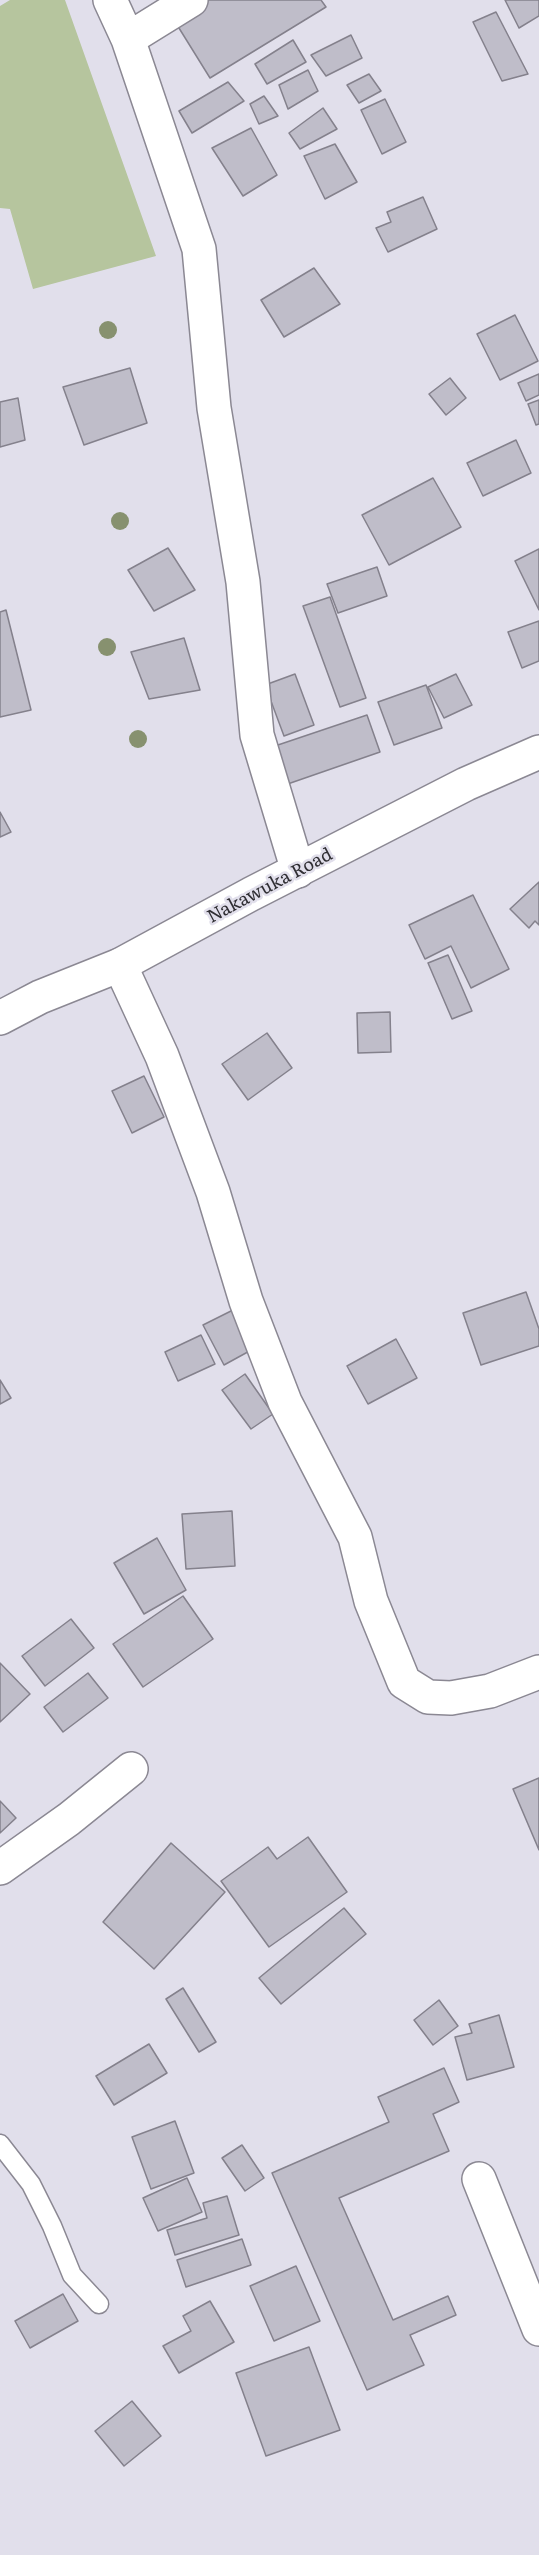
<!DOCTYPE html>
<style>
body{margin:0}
canvas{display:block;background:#e1dfeb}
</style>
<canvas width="539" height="2555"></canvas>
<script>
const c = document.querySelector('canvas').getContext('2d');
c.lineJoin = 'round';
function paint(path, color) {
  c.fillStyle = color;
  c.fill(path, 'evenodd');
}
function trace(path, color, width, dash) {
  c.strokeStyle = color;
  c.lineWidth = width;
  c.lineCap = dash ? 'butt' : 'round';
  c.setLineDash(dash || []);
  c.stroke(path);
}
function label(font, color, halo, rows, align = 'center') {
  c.font = font + ' Literata,serif';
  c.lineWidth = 5;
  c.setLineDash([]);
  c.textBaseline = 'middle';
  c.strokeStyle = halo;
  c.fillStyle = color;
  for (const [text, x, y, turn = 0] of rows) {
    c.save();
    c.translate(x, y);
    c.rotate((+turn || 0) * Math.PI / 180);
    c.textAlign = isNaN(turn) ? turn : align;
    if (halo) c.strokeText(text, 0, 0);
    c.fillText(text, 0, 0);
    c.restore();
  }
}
const green = new Path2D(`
 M 10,0 L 65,0 L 156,256 L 33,289 L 10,209 L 0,208 L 0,6 Z`);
const building = new Path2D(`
 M 203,0 L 321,0 L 326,7 L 210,78 L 174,20 Z
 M 505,0 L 539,0 L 539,16 L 519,28 Z
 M 496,12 L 528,74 L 502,81 L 473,22 Z
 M 351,35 L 362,58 L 326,76 L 311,55 Z
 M 293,40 L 306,62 L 267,84 L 255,64 Z
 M 308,70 L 318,91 L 288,109 L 279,85 Z
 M 369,74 L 381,91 L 359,103 L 347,85 Z
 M 228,82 L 244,101 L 192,133 L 179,111 Z
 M 264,96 L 278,116 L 259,124 L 250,104 Z
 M 385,99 L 406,142 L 382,154 L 361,110 Z
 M 323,108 L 337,129 L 300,149 L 289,133 Z
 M 251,128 L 277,175 L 243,196 L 212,148 Z
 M 335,144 L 357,182 L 325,199 L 304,156 Z
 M 423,197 L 437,229 L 388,252 L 376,228 L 391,222 L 387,212 Z
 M 314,268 L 340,304 L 284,337 L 261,300 Z
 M 515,315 L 538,361 L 500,380 L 477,334 Z
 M 130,368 L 147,423 L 84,445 L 63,387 Z
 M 539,374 L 539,395 L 526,401 L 518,383 Z
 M 450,378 L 466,398 L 446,415 L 429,394 Z
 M 18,398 L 25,440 L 0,447 L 0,402 Z
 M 539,400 L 539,424 L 536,425 L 528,404 Z
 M 516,440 L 531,473 L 483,496 L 467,463 Z
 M 433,478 L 461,527 L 389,565 L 362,515 Z
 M 168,548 L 195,590 L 154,611 L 128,570 Z
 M 539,549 L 539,610 L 515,561 Z
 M 377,567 L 387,596 L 338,613 L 327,584 Z
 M 330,597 L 366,698 L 340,707 L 303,606 Z
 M 6,610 L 31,710 L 0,717 L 0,612 Z
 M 539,621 L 539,661 L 522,668 L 508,632 Z
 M 184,638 L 200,690 L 149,699 L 131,652 Z
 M 295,674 L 314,725 L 284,736 L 265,685 Z
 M 456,674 L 472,705 L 444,718 L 428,687 Z
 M 426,685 L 442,728 L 394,745 L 378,702 Z
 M 367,715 L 380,752 L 279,787 L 266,749 Z
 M 0,812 L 11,832 L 0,837 Z
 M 539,882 L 539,925 L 535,921 L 529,928 L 510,909 Z
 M 473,895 L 509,969 L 471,988 L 451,946 L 425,959 L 409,925 Z
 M 448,955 L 472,1011 L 452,1019 L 428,963 Z
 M 390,1012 L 391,1052 L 358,1053 L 357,1013 Z
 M 267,1033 L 292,1068 L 248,1100 L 222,1064 Z
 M 144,1076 L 164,1117 L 132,1133 L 112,1091 Z
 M 526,1292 L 539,1329 L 539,1346 L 481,1365 L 463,1313 Z
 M 235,1309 L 255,1348 L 224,1365 L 203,1325 Z
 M 201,1335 L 215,1364 L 178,1381 L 165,1352 Z
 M 396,1339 L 417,1378 L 368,1404 L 347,1366 Z
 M 245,1374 L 273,1414 L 251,1429 L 222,1390 Z
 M 0,1380 L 11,1398 L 0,1404 Z
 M 232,1511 L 235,1566 L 186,1569 L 182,1514 Z
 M 157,1538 L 186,1590 L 144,1614 L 114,1563 Z
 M 183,1596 L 213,1639 L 143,1687 L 113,1644 Z
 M 71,1619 L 94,1648 L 45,1686 L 22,1656 Z
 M 0,1663 L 30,1694 L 0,1722 Z
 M 88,1673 L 108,1698 L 63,1732 L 44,1707 Z
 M 539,1778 L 539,1850 L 513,1789 Z
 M 0,1801 L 16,1818 L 0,1833 Z
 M 308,1837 L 347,1892 L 269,1947 L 221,1881 L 268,1847 L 277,1859 Z
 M 171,1843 L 225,1892 L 154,1969 L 103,1922 Z
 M 344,1908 L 366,1934 L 281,2004 L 259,1978 Z
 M 183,1988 L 216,2042 L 199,2052 L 166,1999 Z
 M 439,2000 L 458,2026 L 433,2045 L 414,2020 Z
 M 499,2015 L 514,2067 L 467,2080 L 455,2037 L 472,2033 L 469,2024 Z
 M 149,2044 L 167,2073 L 114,2105 L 96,2076 Z
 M 444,2068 L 459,2102 L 433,2114 L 449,2151 L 339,2198 L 393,2320 L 448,2296 L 456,2315 L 410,2335 L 424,2365 L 367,2390 L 272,2173 L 389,2122 L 378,2097 Z
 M 175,2121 L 194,2173 L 151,2189 L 132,2137 Z
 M 242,2145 L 264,2178 L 245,2191 L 222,2158 Z
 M 187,2178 L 202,2212 L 158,2231 L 143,2198 Z
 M 227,2196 L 239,2235 L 175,2255 L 167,2230 L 207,2218 L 203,2203 Z
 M 242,2239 L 251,2265 L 186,2287 L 177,2260 Z
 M 296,2266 L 320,2321 L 274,2341 L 250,2286 Z
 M 63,2294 L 78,2321 L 30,2348 L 15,2321 Z
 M 210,2301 L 234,2342 L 179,2373 L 163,2346 L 191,2331 L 183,2316 Z
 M 309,2347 L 340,2430 L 266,2456 L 236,2373 Z
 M 132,2401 L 161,2436 L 124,2466 L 95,2431 Z`);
const lane = new Path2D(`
 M 0,2144 L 31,2184 L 52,2226 L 72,2275 L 99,2304`);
const street = new Path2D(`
 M 110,0 L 128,39 L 199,249 L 214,408 L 243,582 L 257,735 L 298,871
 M 128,39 L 191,0
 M 120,965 L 162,1056 L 213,1192 L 246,1301 L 285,1402 L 355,1537 L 371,1601 L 404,1682 L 428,1697 L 451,1698 L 490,1691 L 539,1672
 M 0,1868 L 69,1819 L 131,1769
 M 479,2179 L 539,2329`);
const secondary = new Path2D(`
 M 0,1018 L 40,997 L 120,965 L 251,894 L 466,784 L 539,752`);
const trees = [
 [108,330],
 [120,521],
 [107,647],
 [138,739]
];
const streetNames = [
 ["Nakawuka Road",270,886,-28]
];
paint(green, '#b6c59e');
paint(building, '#bfbdc9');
trace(building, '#84818c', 1.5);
trace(lane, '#8b8893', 21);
trace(street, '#8b8893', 36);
trace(secondary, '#8b8893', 36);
trace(lane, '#fff', 18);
trace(street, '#fff', 33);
trace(secondary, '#fff', 33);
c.fillStyle = '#87916f';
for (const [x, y] of trees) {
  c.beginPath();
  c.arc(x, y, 9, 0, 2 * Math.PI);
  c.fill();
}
label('18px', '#302f34', '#e1dfeb', streetNames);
</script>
